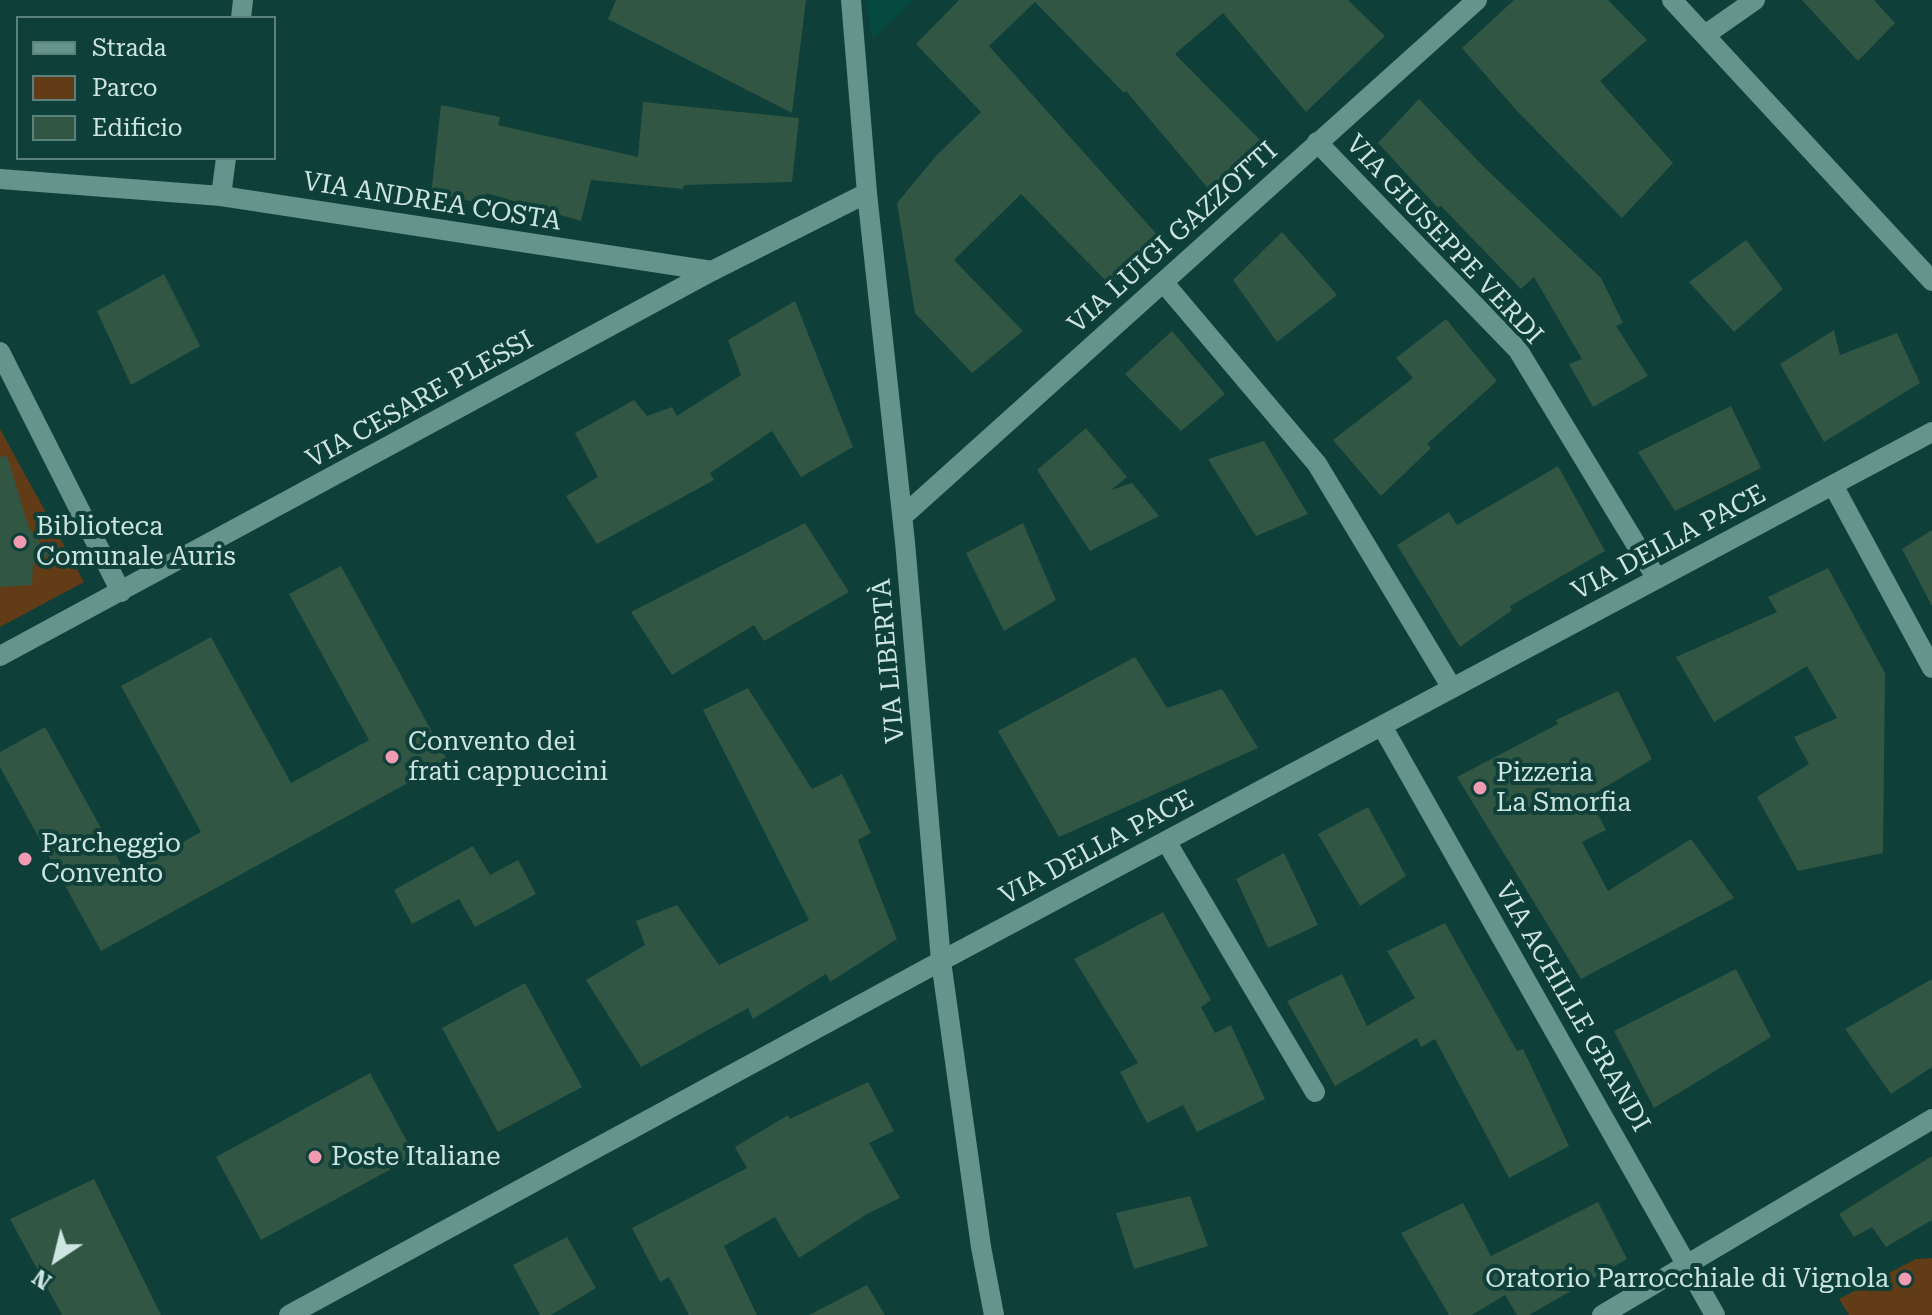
<!DOCTYPE html>
<meta charset="utf-8">
<style>
body{margin:0}
#map{position:relative;width:1932px;height:1315px;overflow:hidden;background:#0e3f39;font-family:"Roboto Serif",serif}
canvas{display:block}
.legend{position:absolute;left:16px;top:16px;width:260px;height:144px;box-sizing:border-box;background:#0e3f39;border:2px solid #5a817c;margin:0;padding:10px 14px;list-style:none;font-size:24px;color:#cce5e0}
.legend li{display:flex;align-items:center;gap:16px;height:40px}
.legend b{width:40px;border:2px solid #5a817c}
.north{position:absolute;left:16px;top:1219px;width:80px;height:80px;-webkit-text-stroke:6px #0e3f39;paint-order:stroke;rotate:215deg;font-size:22px;font-weight:700;line-height:32px;text-align:center;color:#cce5e0}
.north::after{content:'';display:block;margin:auto;width:28px;height:36px;background:#cce5e0;clip-path:polygon(50% 0,100% 100%,50% 72%,0 100%)}
</style>
<div id="map">
<canvas width="1932" height="1315"></canvas>
<ul class="legend">
<li><b style="height:10px;background:#65948c"></b>Strada</li>
<li><b style="height:22px;background:#623c16"></b>Parco</li>
<li><b style="height:22px;background:#315644"></b>Edificio</li>
</ul>
<div class="north">N</div>
</div>
<script>
const c = document.querySelector('canvas').getContext('2d');
c.lineJoin = 'round';
function paint(path, color) {
  c.fillStyle = color;
  c.fill(path, 'evenodd');
}
function trace(path, color, width, dash) {
  c.strokeStyle = color;
  c.lineWidth = width;
  c.lineCap = dash ? 'butt' : 'round';
  c.setLineDash(dash || []);
  c.stroke(path);
}
function label(font, color, halo, rows, align = 'center') {
  c.font = font + ' "Roboto Serif",serif';
  c.lineWidth = 8;
  c.setLineDash([]);
  c.textBaseline = 'middle';
  c.strokeStyle = halo;
  c.fillStyle = color;
  for (const [text, x, y, turn = 0] of rows) {
    c.save();
    c.translate(x, y);
    c.rotate((+turn || 0) * Math.PI / 180);
    c.textAlign = isNaN(turn) ? turn : align;
    if (halo) c.strokeText(text, 0, 0);
    c.fillText(text, 0, 0);
    c.restore();
  }
}
const built = new Path2D(`
 M 866,0 L 914,0 L 872,40 Z`);
const green = new Path2D(`
 M 0,429 L 84,582 L 0,627 Z
 M 1932,1258 L 1932,1315 L 1849,1315 L 1839,1299 L 1916,1259 Z`);
const building = new Path2D(`
 M 616,0 L 806,0 L 792,113 L 608,19 Z
 M 959,0 L 1348,0 L 1385,36 L 1306,112 L 1223,13 L 1175,54 L 1261,141 L 1211,192 L 1126,91 L 1124,93 L 1035,2 L 989,46 L 1161,239 L 1110,285 L 1021,194 L 954,260 L 1023,331 L 972,373 L 915,313 L 897,203 L 936,156 L 981,112 L 916,44 Z
 M 1514,0 L 1608,0 L 1647,40 L 1600,81 L 1673,163 L 1622,218 L 1518,112 L 1462,48 Z
 M 1802,0 L 1874,0 L 1895,23 L 1858,61 Z
 M 1419,99 L 1485,168 L 1601,278 L 1623,323 L 1616,326 L 1648,376 L 1593,407 L 1569,364 L 1582,359 L 1534,277 L 1521,289 L 1441,206 L 1438,208 L 1378,143 Z
 M 643,102 L 799,118 L 792,182 L 684,185 L 683,189 L 591,180 L 581,221 L 486,193 L 484,203 L 431,195 L 441,105 L 500,117 L 498,125 L 638,157 Z
 M 1282,232 L 1337,295 L 1277,342 L 1233,280 Z
 M 1746,240 L 1783,289 L 1734,332 L 1689,282 Z
 M 164,274 L 200,346 L 131,385 L 97,311 Z
 M 795,301 L 853,447 L 801,477 L 772,431 L 710,473 L 714,480 L 597,544 L 566,496 L 598,477 L 575,433 L 634,400 L 647,416 L 672,407 L 677,416 L 741,375 L 728,340 Z
 M 1446,319 L 1497,381 L 1427,444 L 1431,448 L 1381,496 L 1333,440 L 1413,378 L 1396,358 Z
 M 1834,330 L 1840,355 L 1897,333 L 1920,383 L 1824,442 L 1780,364 Z
 M 1172,331 L 1225,394 L 1181,431 L 1125,374 Z
 M 1731,406 L 1761,468 L 1675,511 L 1638,452 Z
 M 1086,428 L 1127,477 L 1111,490 L 1132,483 L 1159,516 L 1090,551 L 1037,470 Z
 M 1264,441 L 1308,514 L 1256,536 L 1208,459 Z
 M 7,456 L 29,528 L 49,555 L 33,564 L 32,585 L 0,587 L 0,457 Z
 M 1558,466 L 1605,551 L 1510,606 L 1512,610 L 1460,647 L 1397,545 L 1449,512 L 1457,525 Z
 M 805,523 L 849,592 L 764,641 L 754,625 L 672,675 L 631,612 Z
 M 1023,523 L 1056,600 L 1004,631 L 966,553 Z
 M 1932,530 L 1932,606 L 1902,549 Z
 M 341,566 L 448,761 L 101,951 L 0,767 L 0,752 L 45,727 L 126,873 L 201,832 L 121,686 L 211,637 L 291,783 L 369,740 L 289,594 Z
 M 1828,568 L 1885,673 L 1883,853 L 1798,871 L 1757,797 L 1809,764 L 1794,737 L 1837,718 L 1807,666 L 1714,722 L 1676,657 L 1777,612 L 1768,597 Z
 M 1135,657 L 1167,708 L 1222,689 L 1258,748 L 1059,837 L 998,731 Z
 M 748,688 L 812,789 L 842,774 L 871,833 L 858,840 L 897,939 L 830,982 L 826,974 L 753,1019 L 748,1008 L 641,1067 L 586,980 L 645,945 L 636,921 L 677,905 L 719,965 L 809,920 L 703,710 Z
 M 1618,691 L 1652,759 L 1589,797 L 1606,830 L 1582,842 L 1608,891 L 1691,839 L 1734,898 L 1581,979 L 1457,777 L 1558,724 L 1556,720 Z
 M 1368,807 L 1406,876 L 1360,906 L 1318,834 Z
 M 473,846 L 490,875 L 518,860 L 536,894 L 475,927 L 459,899 L 412,924 L 394,890 Z
 M 1284,853 L 1318,925 L 1268,948 L 1236,879 Z
 M 1163,912 L 1211,1000 L 1201,1007 L 1215,1033 L 1231,1025 L 1265,1099 L 1197,1132 L 1183,1105 L 1147,1123 L 1120,1072 L 1138,1063 L 1074,959 Z
 M 1445,923 L 1517,1051 L 1523,1049 L 1569,1146 L 1509,1178 L 1435,1039 L 1421,1047 L 1417,1038 L 1335,1086 L 1287,1001 L 1342,974 L 1367,1026 L 1415,998 L 1387,951 Z
 M 1736,969 L 1771,1037 L 1654,1108 L 1614,1031 Z
 M 1932,979 L 1932,1067 L 1891,1094 L 1845,1029 Z
 M 525,983 L 582,1087 L 498,1132 L 442,1028 Z
 M 370,1073 L 415,1156 L 261,1240 L 216,1157 Z
 M 868,1082 L 894,1131 L 869,1143 L 900,1198 L 867,1214 L 799,1258 L 775,1217 L 724,1246 L 757,1315 L 689,1315 L 669,1277 L 660,1282 L 632,1228 L 747,1168 L 735,1147 L 788,1115 L 790,1119 Z
 M 1932,1156 L 1932,1220 L 1886,1247 L 1872,1227 L 1854,1237 L 1839,1214 Z
 M 94,1179 L 161,1315 L 62,1315 L 10,1219 Z
 M 1190,1196 L 1208,1246 L 1134,1269 L 1116,1213 Z
 M 1598,1202 L 1627,1259 L 1529,1315 L 1517,1315 L 1505,1295 L 1472,1315 L 1449,1315 L 1401,1233 L 1463,1203 L 1491,1256 Z
 M 567,1237 L 596,1288 L 551,1315 L 540,1315 L 513,1265 Z
 M 867,1285 L 885,1315 L 809,1315 Z`);
const pedestrian = new Path2D(`
 M 0,352 L 121,592`);
const minor = new Path2D(`
 M 851,0 L 867,193 L 905,542 L 941,961 L 981,1247 L 994,1315
 M 1672,0 L 1932,281
 M 241,18 L 243,0
 M 1705,35 L 1755,0
 M 1317,142 L 1518,350 L 1657,579
 M 0,179 L 221,196 L 712,271
 M 221,196 L 226,158
 M 1164,283 L 1317,464 L 1452,688
 M 1833,485 L 1932,668
 M 903,516 L 1477,0
 M 0,656 L 712,271 L 867,193
 M 1382,726 L 1715,1315
 M 1166,841 L 1315,1092
 M 289,1315 L 941,961 L 1932,432
 M 1602,1315 L 1932,1119`);
const markers = [
 [20,542,8,"#f19ab1"],
 [392,757,8,"#f19ab1"],
 [1480,788,8,"#f19ab1"],
 [25,859,8,"#f19ab1"],
 [315,1157,8,"#f19ab1"],
 [1905,1279,8,"#f19ab1"]
];
const streetNames = [
 ["VIA ANDREA COSTA",432,202,9],
 ["VIA LUIGI GAZZOTTI",1173,238,-42],
 ["VIA GIUSEPPE VERDI",1444,240,47],
 ["VIA CESARE PLESSI",420,400,-29],
 ["VIA DELLA PACE",1669,543,-28],
 ["VIA LIBERTÀ",889,661,-95],
 ["VIA DELLA PACE",1097,848,-28],
 ["VIA ACHILLE GRANDI",1572,1007,60]
];
const poiNames = [
 ["Biblioteca",36,527],
 ["Comunale Auris",36,557],
 ["Convento dei",408,742],
 ["frati cappuccini",408,772],
 ["Pizzeria",1496,773],
 ["La Smorfia",1496,803],
 ["Parcheggio",41,844],
 ["Convento",41,874],
 ["Poste Italiane",331,1157],
 ["Oratorio Parrocchiale di Vignola",1889,1279,"right"]
];
paint(built, '#044840');
paint(green, '#623c16');
paint(building, '#315644');
trace(pedestrian, '#65948c', 20);
trace(minor, '#65948c', 20);
for (const [x, y, r, color] of markers) {
  const dot = new Path2D();
  dot.arc(x, y, r, 0, 2 * Math.PI);
  c.fillStyle = color;
  c.fill(dot);
  trace(dot, '#0e3f39', 3);
}
label('26px', '#cce5e0', '#0e3f39', streetNames);
label('26px', '#cce5e0', '#0e3f39', poiNames, 'left');
</script>
